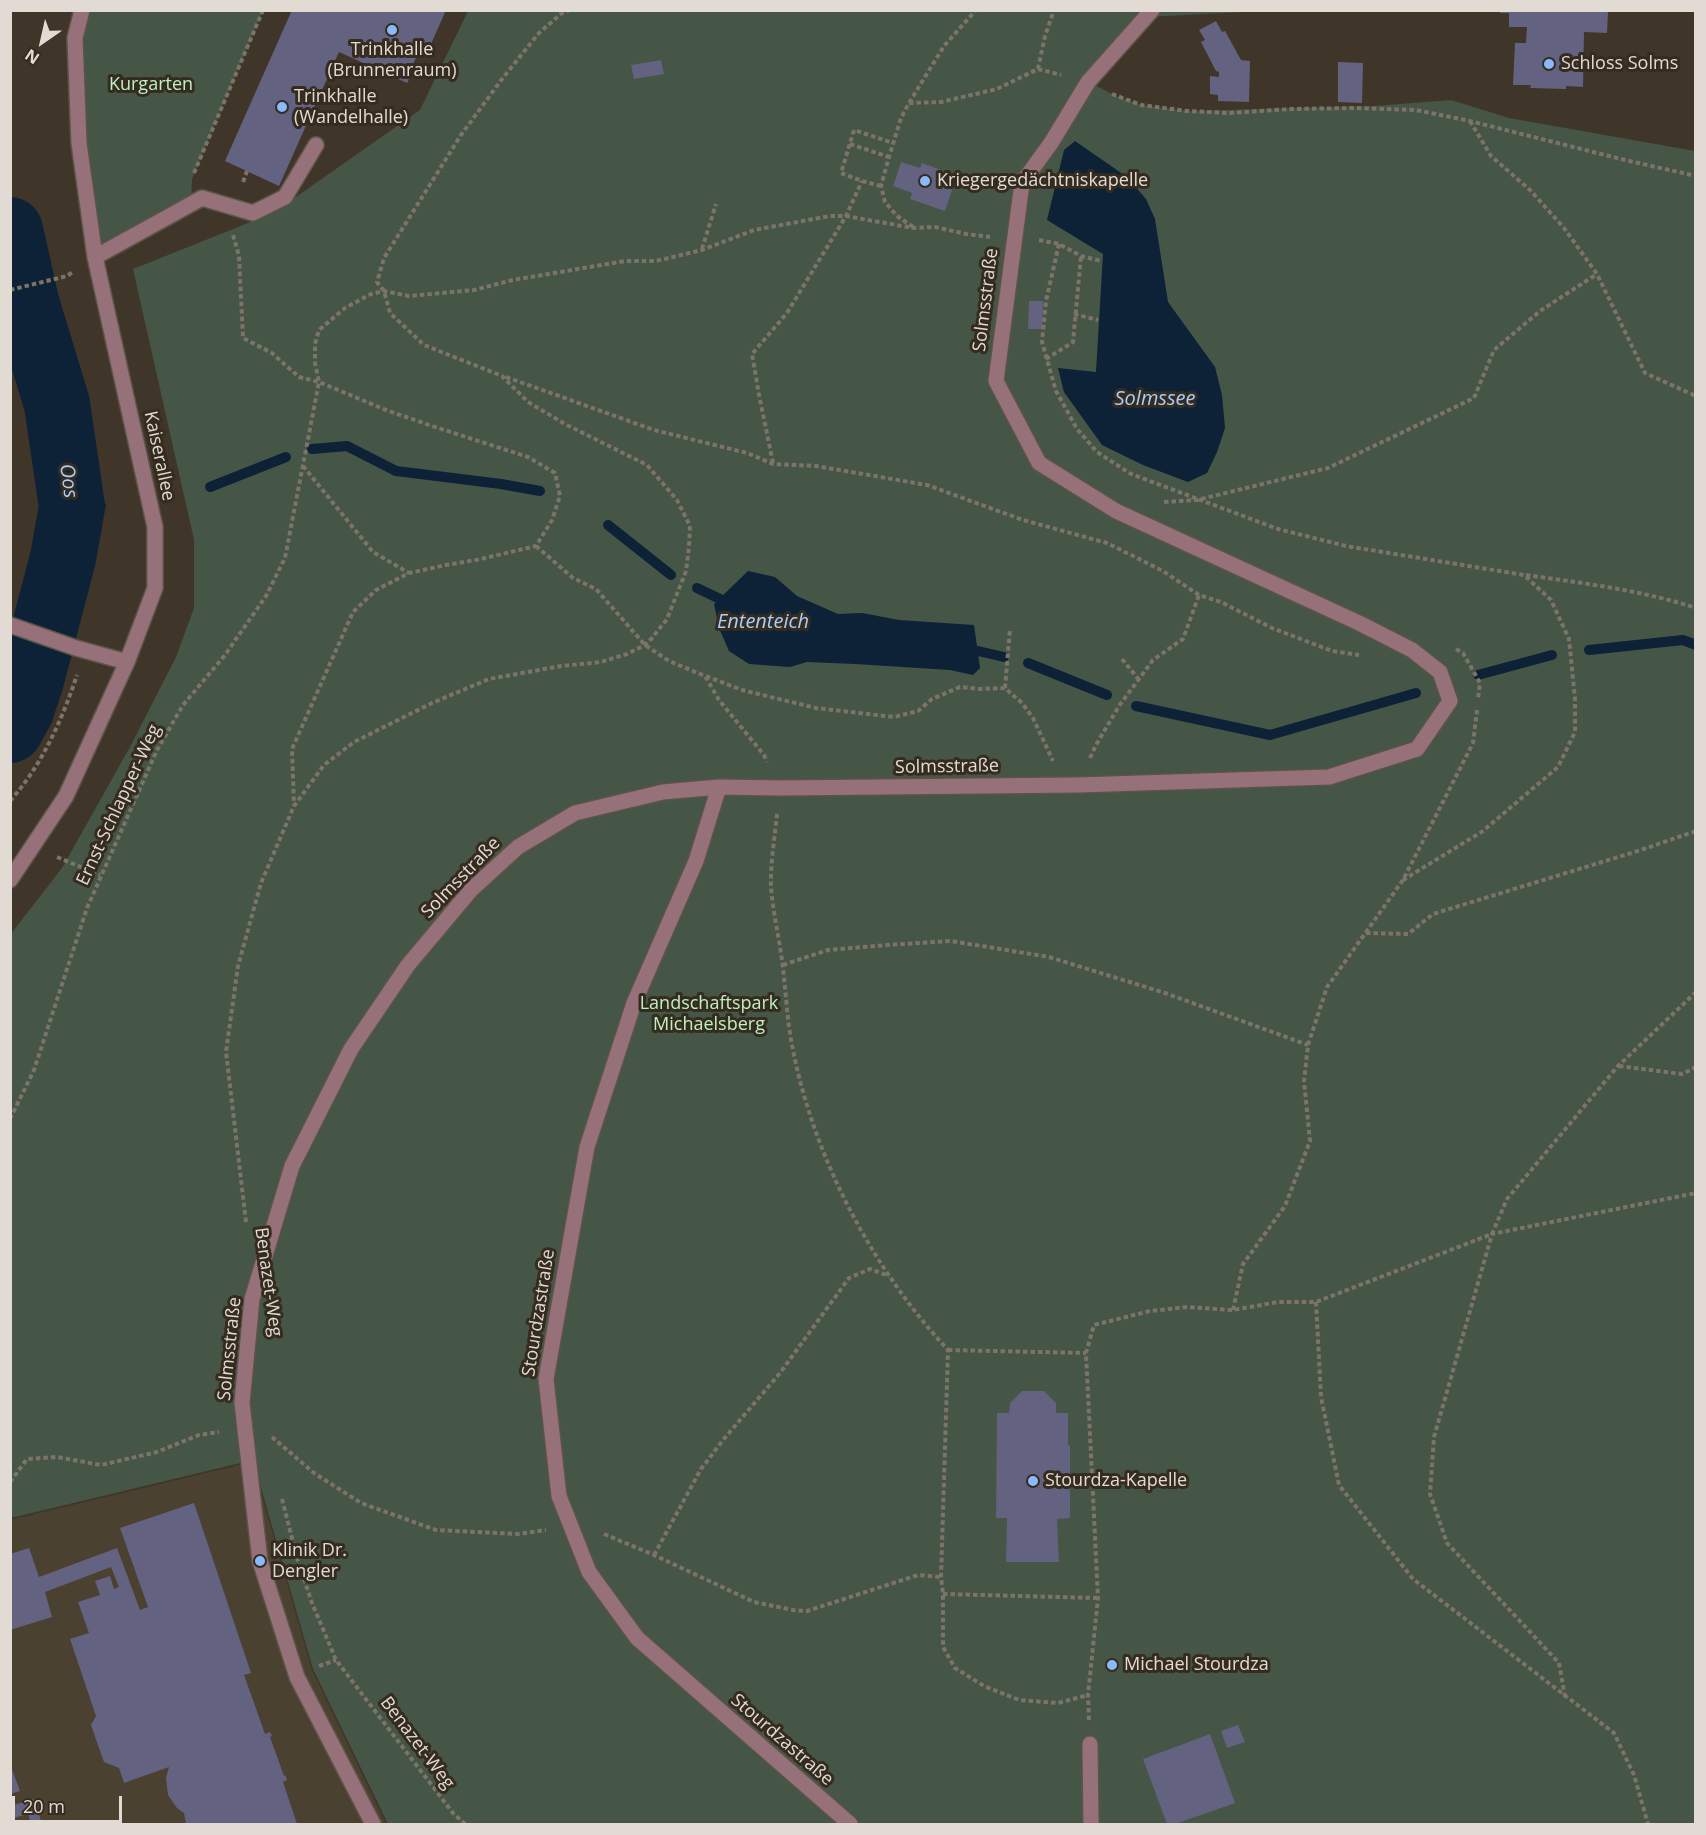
<!DOCTYPE html>
<meta charset="utf-8">
<style>
body{margin:0}
#map{position:relative;width:1706px;height:1835px;overflow:hidden;background:#3f3629;font-family:"Open Sans",sans-serif}
canvas{display:block}
.frame{position:absolute;inset:0;border:12px solid #e1dbd3;pointer-events:none}
.north{position:absolute;left:12px;top:12px;width:60px;height:60px;-webkit-text-stroke:4px #352c1f;paint-order:stroke;rotate:214deg;font-size:16px;font-weight:700;line-height:24px;text-align:center;color:#e1dbd3}
.north::after{content:'';display:block;margin:auto;width:21px;height:27px;background:#e1dbd3;clip-path:polygon(50% 0,100% 100%,50% 72%,0 100%)}
.scale{position:absolute;left:12px;top:1796px;width:110px;height:27px;box-sizing:border-box;border:3px solid #e1dbd3;border-top:0;padding-left:8px;font-size:18px;line-height:21px;white-space:nowrap;color:#e1dbd3;-webkit-text-stroke:4px #352c1f;paint-order:stroke}
</style>
<div id="map">
<canvas width="1706" height="1835"></canvas>
<div class="frame"></div>
<div class="north">N</div>
<div class="scale">20 m</div>
</div>
<script>
const c = document.querySelector('canvas').getContext('2d');
c.lineJoin = 'round';
function paint(path, color) {
  c.fillStyle = color;
  c.fill(path, 'evenodd');
}
function trace(path, color, width, dash) {
  c.strokeStyle = color;
  c.lineWidth = width;
  c.lineCap = dash ? 'butt' : 'round';
  c.setLineDash(dash || []);
  c.stroke(path);
}
function label(font, color, halo, rows, align = 'center') {
  c.font = font + ' "Open Sans",sans-serif';
  c.lineWidth = 6;
  c.setLineDash([]);
  c.textBaseline = 'middle';
  c.strokeStyle = halo;
  c.fillStyle = color;
  for (const [text, x, y, turn = 0] of rows) {
    c.save();
    c.translate(x, y);
    c.rotate((+turn || 0) * Math.PI / 180);
    c.textAlign = isNaN(turn) ? turn : align;
    if (halo) c.strokeText(text, 0, 0);
    c.fillText(text, 0, 0);
    c.restore();
  }
}
const medical = new Path2D(`
 M 252,1462 L 312,1670 L 386,1824 L 11,1824 L 10,1520 Z`);
const green = new Path2D(`
 M 82,11 L 263,11 L 192,179 L 191,204 L 95,257 L 79,143 Z
 M 468,11 L 1264,11 L 1146,17 L 1089,82 L 1114,95 L 1141,105 L 1187,111 L 1373,106 L 1451,100 L 1509,118 L 1695,151 L 1695,1824 L 388,1824 L 313,1669 L 253,1460 L 11,1518 L 10,935 L 62,868 L 131,745 L 176,657 L 194,608 L 194,540 L 133,269 L 273,213 L 420,110 Z`);
const water = new Path2D(`
 M 1075,141 L 1127,177 L 1146,199 L 1155,219 L 1168,302 L 1215,367 L 1222,395 L 1225,428 L 1217,452 L 1207,473 L 1188,482 L 1143,465 L 1102,445 L 1064,392 L 1058,368 L 1096,372 L 1103,254 L 1047,220 L 1064,150 Z
 M 748,571 L 775,577 L 797,596 L 838,614 L 862,613 L 899,620 L 974,625 L 980,668 L 973,675 L 950,670 L 855,664 L 807,662 L 790,667 L 749,664 L 729,651 L 719,628 L 714,604 Z`);
const stream = new Path2D(`
 M 312,449 L 347,446 L 396,471 L 501,484 L 540,491
 M 210,487 L 286,457
 M 72,507 L 101,506
 M 608,525 L 671,575
 M 697,588 L 720,599
 M 1589,650 L 1683,640 L 1696,645
 M 978,651 L 1004,657
 M 1028,663 L 1107,695
 M 1478,675 L 1552,655
 M 1136,706 L 1270,735 L 1416,693`);
const river = new Path2D(`
 M 10,230 L 26,302 L 57,404 L 72,507 L 63,558 L 31,680 L 21,710 L 10,730`);
const building = new Path2D(`
 M 292,10 L 446,10 L 427,53 L 420,49 L 409,73 L 412,74 L 407,83 L 339,52 L 279,186 L 225,161 Z
 M 1500,10 L 1608,12 L 1607,33 L 1584,32 L 1583,87 L 1566,86 L 1566,89 L 1530,88 L 1531,85 L 1513,85 L 1515,43 L 1526,43 L 1527,27 L 1509,27 L 1509,13 L 1500,13 Z
 M 1216,21 L 1222,32 L 1225,31 L 1241,60 L 1250,61 L 1249,102 L 1218,101 L 1218,95 L 1210,94 L 1210,76 L 1219,77 L 1219,72 L 1216,71 L 1201,42 L 1205,40 L 1199,30 Z
 M 661,60 L 664,74 L 634,79 L 631,65 Z
 M 1338,62 L 1363,63 L 1362,103 L 1338,102 Z
 M 901,162 L 920,168 L 922,163 L 957,176 L 945,211 L 910,199 L 912,193 L 893,186 Z
 M 1029,301 L 1043,301 L 1042,329 L 1028,329 Z
 M 1022,1391 L 1044,1391 L 1056,1403 L 1056,1413 L 1068,1413 L 1068,1445 L 1070,1445 L 1070,1518 L 1057,1519 L 1059,1562 L 1006,1562 L 1007,1518 L 996,1518 L 997,1413 L 1009,1413 L 1010,1403 Z
 M 194,1503 L 251,1673 L 244,1675 L 265,1734 L 270,1732 L 272,1736 L 270,1737 L 284,1776 L 285,1775 L 287,1780 L 283,1782 L 297,1824 L 186,1824 L 184,1813 L 177,1808 L 168,1795 L 166,1778 L 169,1767 L 124,1783 L 119,1768 L 104,1762 L 91,1725 L 96,1716 L 70,1639 L 89,1633 L 78,1602 L 100,1595 L 95,1581 L 110,1576 L 114,1589 L 119,1587 L 111,1567 L 45,1592 L 52,1617 L 10,1630 L 10,1554 L 29,1548 L 39,1577 L 117,1548 L 140,1610 L 148,1607 L 120,1528 Z
 M 1238,1725 L 1245,1742 L 1227,1748 L 1221,1731 Z
 M 1210,1734 L 1235,1803 L 1175,1824 L 1167,1824 L 1143,1759 Z
 M 10,1764 L 20,1791 L 10,1794 Z
 M 34,1799 L 42,1824 L 31,1824 L 28,1814 L 10,1819 L 10,1806 Z`);
const path = new Path2D(`
 M 1038,69 L 1061,75
 M 1112,94 L 1141,105 L 1187,111 L 1228,113 L 1292,109 L 1356,108 L 1416,110 L 1470,121 L 1625,160 L 1696,176
 M 909,103 L 941,102 L 997,89 L 1038,69 L 1045,36 L 1054,10
 M 1470,121 L 1491,156 L 1530,190 L 1564,228 L 1597,274 L 1645,373 L 1696,396
 M 850,144 L 889,157
 M 194,173 L 263,10
 M 243,182 L 247,171
 M 881,186 L 862,181 L 841,173 L 854,130 L 893,143
 M 913,227 L 897,216 L 885,202 L 881,186 L 889,157 L 901,118 L 909,103 L 944,46 L 976,10
 M 233,235 L 239,256 L 243,338 L 272,353 L 299,377 L 319,382 L 386,410 L 432,426 L 528,457 L 555,473 L 560,496 L 552,520 L 536,546 L 481,559 L 446,565 L 409,573 L 376,590 L 353,612 L 292,749 L 294,806
 M 1039,240 L 1059,244 L 1081,256 L 1101,261
 M 1059,244 L 1046,301 L 1042,342 L 1056,391 L 1077,429 L 1097,452 L 1131,474 L 1278,529 L 1346,546 L 1524,575 L 1551,600 L 1569,639 L 1575,699 L 1575,732 L 1558,767 L 1483,831 L 1403,880
 M 702,249 L 716,204
 M 10,290 L 67,276 L 73,272
 M 1074,314 L 1098,320
 M 1046,359 L 1073,342 L 1081,256
 M 506,377 L 654,430 L 747,453 L 773,464 L 816,466 L 927,485 L 1023,520 L 1107,543 L 1163,571 L 1199,595 L 1221,602 L 1272,628 L 1332,651 L 1359,655
 M 773,463 L 759,395 L 752,354 L 787,313 L 846,216 L 862,181
 M 303,466 L 373,552 L 409,573
 M 1164,502 L 1197,500 L 1328,468 L 1474,398 L 1494,350 L 1540,311 L 1597,274
 M 536,546 L 573,578 L 596,589 L 645,645 L 669,661 L 705,676 L 719,700 L 764,755 L 767,762
 M 1526,575 C 1582,583 1641,590 1696,608
 M 1456,649 L 1463,653 L 1480,683 L 1478,699
 M 1122,659 L 1140,681
 M 706,676 L 742,690 L 816,708 L 894,717 L 918,711 L 932,699 L 960,687 L 979,689 L 1005,688 L 1022,703 L 1033,718 L 1053,761
 M 1005,688 L 1010,629
 M 1090,758 L 1096,745 L 1119,706 L 1153,660 L 1183,639 L 1199,595
 M 10,801 C 42,765 62,720 77,675
 M 777,814 C 775,836 770,865 771,887 C 773,914 780,941 783,968 C 786,993 787,1020 792,1045 C 813,1156 871,1267 948,1350 L 941,1577 L 943,1594 L 943,1647 L 955,1668 L 984,1686 L 1019,1700 L 1058,1703 L 1088,1695
 M 57,857 L 100,875
 M 1366,933 L 1408,934 L 1433,914 L 1641,850 L 1696,831
 M 783,965 L 828,950 L 887,945 L 951,941 L 1049,957 L 1165,993 L 1308,1045
 M 1619,1066 L 1682,1074 L 1696,1067
 M 10,1119 L 34,1070 L 87,908 L 157,750 L 183,705 L 225,655 L 266,596 L 285,558 L 319,382 L 315,363 L 315,344 L 319,330 L 345,308 L 371,294 L 384,291 L 409,296 L 474,290 L 513,280 L 625,261 L 656,261 L 702,250 L 754,230 L 830,216 L 846,216 L 913,228 L 935,227 L 966,234 L 990,237
 M 246,1222 L 226,1052 L 238,966 L 261,883 L 294,806 L 324,765 L 354,742 L 432,703 L 489,679 L 561,666 L 601,662 L 627,654 L 645,645 L 652,638 L 667,619 L 686,571 L 689,547 L 690,526 L 677,500 L 647,465 L 565,424 L 528,402 L 502,376 L 424,345 L 390,313 L 384,291 L 377,282 L 384,258 L 461,135 L 502,79 L 539,33 L 562,13 L 570,10
 M 1316,1302 L 1321,1397 L 1339,1485 L 1413,1579 L 1614,1733 L 1634,1775 L 1648,1824
 M 1233,1310 L 1243,1264 L 1285,1206 L 1310,1141 L 1304,1081 L 1308,1045 L 1327,987 L 1403,880 L 1473,743 L 1477,710
 M 948,1350 L 1086,1353
 M 272,1437 L 314,1473 L 361,1503 L 436,1530 L 518,1534 L 546,1530
 M 10,1482 L 27,1459 L 57,1457 L 101,1465 L 157,1452 L 199,1435 L 219,1432
 M 282,1499 L 297,1558 L 312,1603 L 336,1660 L 453,1813 L 465,1824
 M 604,1534 L 654,1555 L 754,1602 L 793,1610 L 807,1611 L 918,1575 L 941,1577
 M 654,1555 L 701,1469 L 723,1440 L 780,1373 L 849,1278 L 870,1269 L 889,1276
 M 943,1594 L 1098,1598
 M 319,1666 L 336,1660
 M 1565,1697 L 1559,1663 L 1447,1543 L 1430,1494 L 1434,1437 L 1492,1234 L 1696,1193
 M 1089,1720 L 1088,1695 L 1098,1598 L 1086,1353 L 1094,1325 L 1150,1311 L 1188,1307 L 1233,1310 L 1278,1302 L 1316,1302 L 1492,1234 L 1507,1199 L 1618,1066 L 1696,992`);
const minor = new Path2D(`
 M 95,257 L 202,198 L 253,213 L 285,197 L 316,145
 M 10,625 L 76,648 L 127,662
 M 719,787 L 696,861 L 634,1003 L 587,1147 L 546,1379 L 559,1496 L 589,1572 L 637,1638 L 850,1824
 M 10,880 L 66,796 L 127,662 L 155,588 L 155,527 L 95,257 L 79,143 L 75,38 L 82,10
 M 1090,1744 L 1091,1824
 M 373,1824 L 297,1677 L 260,1561 L 242,1403 L 252,1299 L 292,1166 L 351,1049 L 408,965 L 471,890 L 518,847 L 575,813 L 663,792 L 719,787 L 780,788 L 1078,785 L 1329,777 L 1417,749 L 1450,701 L 1440,672 L 1412,650 L 1359,623 L 1116,511 L 1039,463 L 996,381 L 1022,183 L 1051,143 L 1088,82 L 1152,10`);
const markers = [
 [392,30,6,"#88bafc"],
 [1549,64,6,"#88bafc"],
 [282,107,6,"#88bafc"],
 [925,181,6,"#88bafc"],
 [1033,1481,6,"#88bafc"],
 [260,1561,6,"#88bafc"],
 [1112,1665,6,"#88bafc"]
];
const poiNames = [
 ["Trinkhalle",392,50,"center"],
 ["(Brunnenraum)",392,71,"center"],
 ["Schloss Solms",1561,64],
 ["Trinkhalle",294,97],
 ["(Wandelhalle)",294,118],
 ["Kriegergedächtniskapelle",937,181],
 ["Stourdza-Kapelle",1045,1481],
 ["Klinik Dr.",272,1551],
 ["Dengler",272,1572],
 ["Michael Stourdza",1124,1665]
];
const parkNames = [
 ["Kurgarten",151,85],
 ["Landschaftspark",709,1004],
 ["Michaelsberg",709,1025]
];
const streetNames = [
 ["Solmsstraße",986,300,-83],
 ["Kaiserallee",159,456,78],
 ["Solmsstraße",947,767,-1],
 ["Ernst-Schlapper-Weg",119,805,-65],
 ["Solmsstraße",461,878,-46],
 ["Benazet-Weg",268,1282,82],
 ["Stourdzastraße",539,1313,-81],
 ["Solmsstraße",230,1349,-84],
 ["Stourdzastraße",782,1740,41],
 ["Benazet-Weg",417,1743,53]
];
const waterNames = [
 ["Solmssee",1155,399],
 ["Oos",68,481,82],
 ["Ententeich",763,622]
];
paint(medical, '#4a4130');
paint(green, '#455546');
paint(water, '#0d2137');
trace(stream, '#0d2137', 10);
trace(river, '#0d2137', 66);
paint(building, '#646281');
trace(minor, '#5c5448', 18);
trace(path, '#7c7469', 4, [4.5, 3]);
trace(minor, '#96717a', 15);
for (const [x, y, r, color] of markers) {
  const dot = new Path2D();
  dot.arc(x, y, r, 0, 2 * Math.PI);
  c.fillStyle = color;
  c.fill(dot);
  trace(dot, '#352c1f', 2);
}
label('18px', '#e1dbd3', '#352c1f', poiNames, 'left');
label('18px', '#bff0c2', '#352c1f', parkNames);
label('18px', '#e1dbd3', '#352c1f', streetNames);
label('italic 20px', '#a6cffe', '#352c1f', waterNames);
</script>
